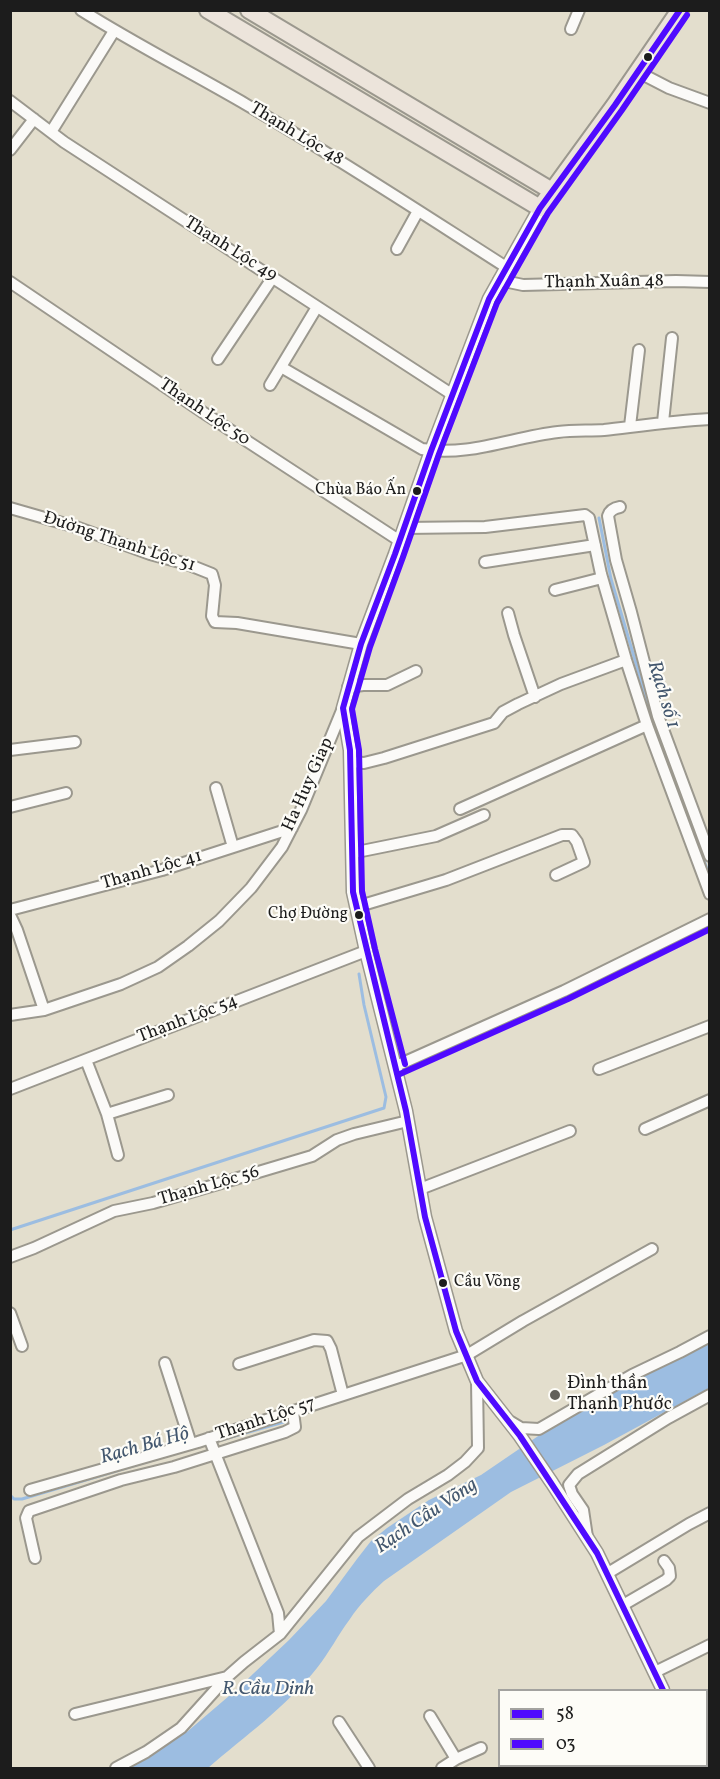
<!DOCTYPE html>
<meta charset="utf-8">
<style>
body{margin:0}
#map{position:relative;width:720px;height:1779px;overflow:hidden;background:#e3decd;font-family:Vollkorn,serif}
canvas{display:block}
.frame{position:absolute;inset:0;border:12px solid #1c1c1c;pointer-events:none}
.legend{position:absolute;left:498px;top:1689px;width:210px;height:78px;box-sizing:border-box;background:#fdfcf7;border:2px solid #a3a29f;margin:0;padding:8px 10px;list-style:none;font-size:18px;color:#1c1c1c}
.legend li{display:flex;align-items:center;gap:12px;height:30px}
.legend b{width:30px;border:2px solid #a3a29f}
</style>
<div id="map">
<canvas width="720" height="1779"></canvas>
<div class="frame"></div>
<ul class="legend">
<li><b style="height:8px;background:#4f0aff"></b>58</li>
<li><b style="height:8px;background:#4f0aff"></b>03</li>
</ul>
</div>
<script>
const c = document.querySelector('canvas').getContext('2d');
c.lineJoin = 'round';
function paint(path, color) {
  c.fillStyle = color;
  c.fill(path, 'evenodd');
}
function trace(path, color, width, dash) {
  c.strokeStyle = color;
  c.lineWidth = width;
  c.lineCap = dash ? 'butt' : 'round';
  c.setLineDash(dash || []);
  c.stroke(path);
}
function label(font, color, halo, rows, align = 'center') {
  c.font = font + ' Vollkorn,serif';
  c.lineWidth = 4.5;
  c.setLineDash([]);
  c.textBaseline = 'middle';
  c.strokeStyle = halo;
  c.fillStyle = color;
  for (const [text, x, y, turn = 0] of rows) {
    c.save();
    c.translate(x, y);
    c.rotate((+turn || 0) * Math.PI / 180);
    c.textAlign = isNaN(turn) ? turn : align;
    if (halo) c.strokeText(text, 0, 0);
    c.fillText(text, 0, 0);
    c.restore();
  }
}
const water = new Path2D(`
 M 709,1339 L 709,1388 L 604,1445 L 511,1492 L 384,1581 C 372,1592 359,1605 350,1619 C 338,1635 329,1653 317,1668 C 286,1707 245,1736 208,1768 L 126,1768 L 188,1731 L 236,1690 L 289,1640 L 326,1601 L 357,1559 L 371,1541 L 387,1528 L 429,1500 L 481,1475 L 547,1430 Z`);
const stream = new Path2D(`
 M 599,518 L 611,579 L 653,721 L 710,877
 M 10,1230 L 384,1108 L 386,1097 L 364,1005 L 359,974
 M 214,1442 L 287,1421
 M 10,1495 L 14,1499 L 22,1499 L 173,1454`);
const minor = new Path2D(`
 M 81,10 C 135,44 192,73 247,105 C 335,156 420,212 506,267
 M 571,29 L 579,10
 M 638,72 L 669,88 L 710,103
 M 10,101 L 64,142 L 453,395
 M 51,132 L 114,31
 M 10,150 L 34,119
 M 397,249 L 418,211
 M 499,280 L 523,285 L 676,281 L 710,282
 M 10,282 L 204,413 L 400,541
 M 218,359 L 273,277
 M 281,367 L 422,449 C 468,457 513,437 558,432 C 573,430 589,431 604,430 C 639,426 674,421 710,419
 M 270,385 L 317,307
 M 663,422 L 672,338
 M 630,426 L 639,350
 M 620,507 C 614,508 610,510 608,516 L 616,560 L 631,612 L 658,716 L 710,856
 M 10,508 L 76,527 L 150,554 L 187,564 L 212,574 L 215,585 L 212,616 L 215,622 L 237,623 L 361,644
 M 405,528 L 485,527 L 585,515 L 589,518 L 601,574 L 626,660 L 647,725 L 710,894
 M 485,562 L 595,545
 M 555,590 L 602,578
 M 508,613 L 514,635 L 535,697
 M 348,687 L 363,685 L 387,685 L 416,671
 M 10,750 L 75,742
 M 351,762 L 364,763 L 384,758 L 494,723 L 503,712 L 518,704 L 561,684 L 626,660
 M 216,788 L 233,847
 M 10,807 L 66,793
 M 460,809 L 647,725
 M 352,853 L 436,836 L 484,815
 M 356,907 L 446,880 L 562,835 L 572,835 L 577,842 L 584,862 L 556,875
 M 10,910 L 162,870 L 292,828
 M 10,915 L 17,930 L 44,1010
 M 10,1015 L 44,1010 L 121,984 L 158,967 L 188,946 L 219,921 L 251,888 L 282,847 L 301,810 L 343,708
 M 86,1060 L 107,1114 L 118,1155
 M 396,1066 L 564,991 L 710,919
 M 599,1069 L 710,1026
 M 10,1089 L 366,951
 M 107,1114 L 168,1095
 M 645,1129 L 710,1100
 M 420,1189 L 570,1131
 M 10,1257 L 34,1248 L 114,1211 L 153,1203 L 245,1176 L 312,1156 L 337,1140 L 354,1134 L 408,1121
 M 10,1313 L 22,1346
 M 165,1363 L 191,1444
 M 239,1364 L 314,1340 L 327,1341 L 331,1349 L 343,1395
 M 511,1422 L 521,1428 L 539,1429 L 632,1375 L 680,1352 L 710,1336
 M 209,1438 L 278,1613 L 280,1634
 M 30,1490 L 198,1442 L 467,1355 L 523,1321 L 652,1249
 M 587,1537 L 583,1510 L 572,1494 L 569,1485 L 578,1474 L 668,1418 L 710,1395
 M 35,1558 L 26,1518 L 29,1511 L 121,1480 L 174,1467 L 285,1432 L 295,1427 L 293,1412
 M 608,1573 L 689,1524 L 710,1513
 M 623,1605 L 666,1580 L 670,1576 L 669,1568 L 664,1561
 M 655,1672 L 710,1645
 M 75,1714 L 227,1677 L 244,1662 L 280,1634 L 358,1537 L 408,1499 L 448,1475 L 465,1462 L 478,1448 L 477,1381
 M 430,1716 L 456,1759 L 442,1768
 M 706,1720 L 710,1719
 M 339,1722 L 369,1768
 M 456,1759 L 481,1748
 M 520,1766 L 522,1768
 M 116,1768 L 146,1752 L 181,1728 L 227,1677`);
const tertiary = new Path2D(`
 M 540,208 L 489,299 L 431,451 L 395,554 L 361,644 L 343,708 L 350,750 L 353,892 L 366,951 L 406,1111 L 425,1217 L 456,1331 L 477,1381 L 520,1436 L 552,1483 L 597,1553 L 663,1690
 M 697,1766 L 698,1768`);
const primary = new Path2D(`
 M 208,10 L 540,208 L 615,105 L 680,10
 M 249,10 L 552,191`);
const bus1 = new Path2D(`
 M 663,1690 L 597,1553 L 520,1436 L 477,1381 L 456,1331 L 425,1217 L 406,1111 L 353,892 L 350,750 L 343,708 L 361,644 L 395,554 L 431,451 L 489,299 L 540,208 L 615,105 L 680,10`);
const bus2 = new Path2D(`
 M 405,1064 L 375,949 L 362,891 L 359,750 L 352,709 L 370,647 L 403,557 L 439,454 L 497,303 L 548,213 L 622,110 L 687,15
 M 400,1074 L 568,999 L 710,929`);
const markers = [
 [648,57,5,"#1c1c1c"],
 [417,491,5,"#1c1c1c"],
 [359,915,5,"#1c1c1c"],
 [443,1283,5,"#1c1c1c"],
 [555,1395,6,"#62605a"]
];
const busNames = [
 ["Chùa Báo Ấn",406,491],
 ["Chợ Đường",348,915],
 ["Cầu Võng",454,1283,"left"]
];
const streetNames = [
 ["Thạnh Lộc 48",296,135,31],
 ["Thạnh Lộc 49",230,250,32],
 ["Thạnh Xuân 48",604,283,-1],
 ["Thạnh Lộc 50",204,413,34],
 ["Đường Thạnh Lộc 51",119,543,18],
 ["Ha Huy Giap",309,785,-66],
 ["Thạnh Lộc 41",152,871,-16],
 ["Thạnh Lộc 54",188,1020,-21],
 ["Thạnh Lộc 56",209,1187,-16],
 ["Thạnh Lộc 57",266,1420,-18]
];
const poiNames = [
 ["Đình thần",567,1385],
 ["Thạnh Phước",567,1406]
];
const waterNames = [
 ["Rạch số 1",662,695,73],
 ["Rạch Bá Hộ",145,1447,-16],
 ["Rạch Cầu Võng",427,1517,-34],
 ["R.Cầu Dinh",268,1690]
];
paint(water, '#9cbde1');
trace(stream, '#9cbde1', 3);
trace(minor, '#9b988e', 14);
trace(tertiary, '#9b988e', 15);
trace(primary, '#9b988e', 20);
trace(minor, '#fbfaf8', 10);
trace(tertiary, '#fbfaf8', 12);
trace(primary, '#ece4db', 16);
trace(bus1, '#4f0aff', 6);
trace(bus2, '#4f0aff', 6);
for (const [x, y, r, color] of markers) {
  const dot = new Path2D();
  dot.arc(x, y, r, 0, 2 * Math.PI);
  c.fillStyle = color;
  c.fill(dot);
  trace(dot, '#fdfcf7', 2);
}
label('16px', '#1c1c1c', '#fdfcf7', busNames, 'right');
label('18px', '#1c1c1c', '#fdfcf7', streetNames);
label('18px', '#1c1c1c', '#fdfcf7', poiNames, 'left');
label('italic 20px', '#43576e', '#fdfcf7', waterNames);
</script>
